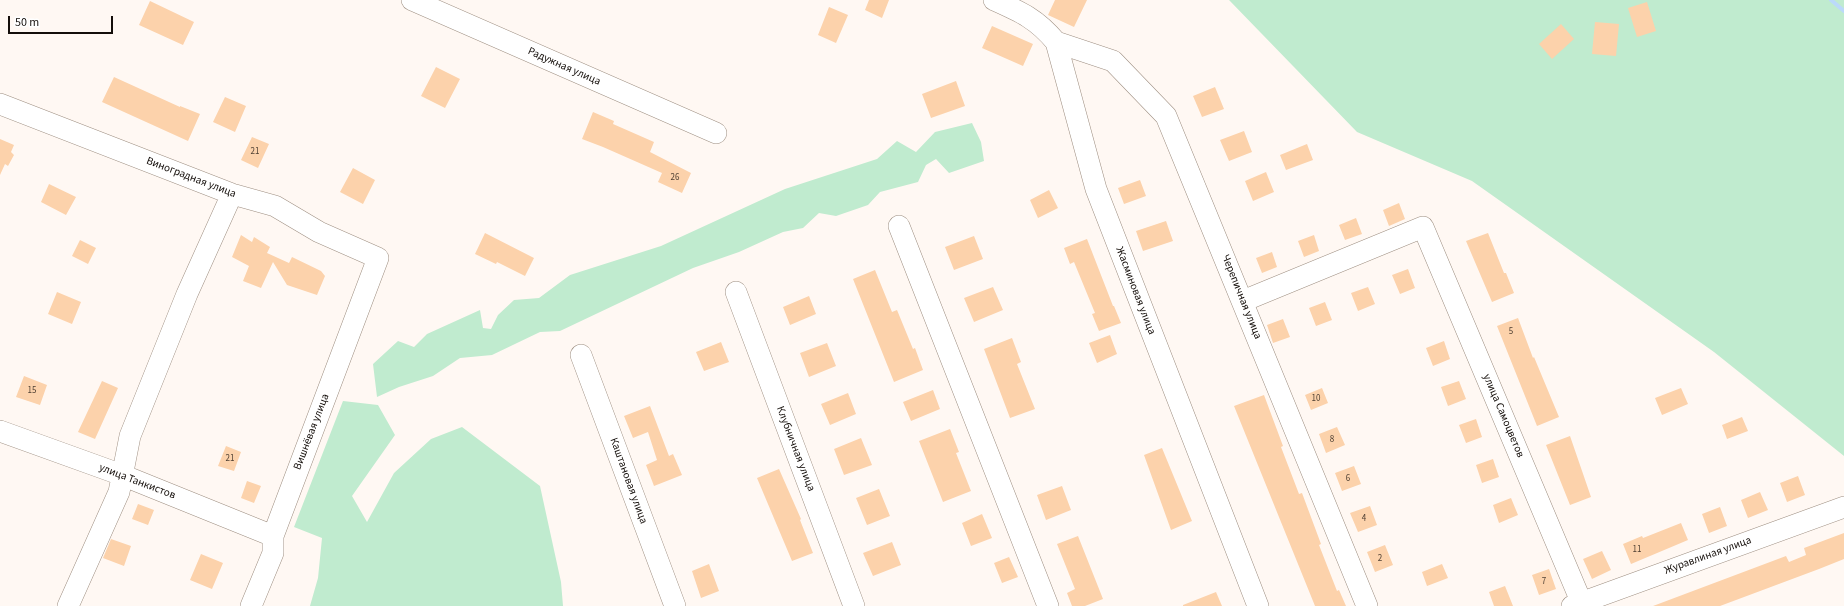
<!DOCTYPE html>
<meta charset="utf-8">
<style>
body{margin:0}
#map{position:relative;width:1844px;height:606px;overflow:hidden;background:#fff8f3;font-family:"Source Sans 3",sans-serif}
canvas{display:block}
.scale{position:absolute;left:8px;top:16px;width:105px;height:18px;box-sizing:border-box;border:2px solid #140e0a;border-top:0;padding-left:5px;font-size:12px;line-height:14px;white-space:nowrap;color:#140e0a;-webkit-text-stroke:3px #fff;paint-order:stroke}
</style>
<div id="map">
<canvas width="1844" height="606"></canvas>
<div class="scale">50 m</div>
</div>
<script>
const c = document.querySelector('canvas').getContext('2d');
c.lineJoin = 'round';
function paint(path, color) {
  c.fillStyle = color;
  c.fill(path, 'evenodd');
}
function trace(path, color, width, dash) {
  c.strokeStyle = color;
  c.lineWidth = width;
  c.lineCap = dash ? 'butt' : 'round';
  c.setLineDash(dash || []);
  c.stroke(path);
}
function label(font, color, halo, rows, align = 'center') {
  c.font = font + ' "Source Sans 3",sans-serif';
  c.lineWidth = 3.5;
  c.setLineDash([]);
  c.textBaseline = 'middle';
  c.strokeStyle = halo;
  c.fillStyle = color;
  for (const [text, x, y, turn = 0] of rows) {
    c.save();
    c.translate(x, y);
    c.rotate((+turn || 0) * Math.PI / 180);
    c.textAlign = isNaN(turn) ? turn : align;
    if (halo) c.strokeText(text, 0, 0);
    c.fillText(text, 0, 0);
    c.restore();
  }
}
const green = new Path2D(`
 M 1229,0 L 1844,0 L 1844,456 L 1714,352 L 1472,181 L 1357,132 Z
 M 972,123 L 981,142 L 984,161 L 949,173 L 936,159 L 926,165 L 918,182 L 880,192 L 868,205 L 836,216 L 819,213 L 803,228 L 783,232 L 739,252 L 693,268 L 560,331 L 540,332 L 492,355 L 460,358 L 433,376 L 399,387 L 377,397 L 373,364 L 398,341 L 414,347 L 427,334 L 480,310 L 483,328 L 491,329 L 498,315 L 514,300 L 539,298 L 570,275 L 661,246 L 785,189 L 877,159 L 897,141 L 916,152 L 935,132 Z
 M 343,401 L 378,405 L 395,435 L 352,496 L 367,522 L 394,473 L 431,439 L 462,427 L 540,486 L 561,582 L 563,606 L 310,606 L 318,578 L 322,538 L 294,527 Z`);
const stream = new Path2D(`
 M 1831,0 L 1844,11`);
const building = new Path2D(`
 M 869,0 L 889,0 L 882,18 L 865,10 Z
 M 1055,0 L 1087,0 L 1074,27 L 1048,15 Z
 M 150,1 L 194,22 L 183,45 L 139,25 Z
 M 1647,2 L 1656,31 L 1637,37 L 1628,8 Z
 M 829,7 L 848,15 L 836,43 L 818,35 Z
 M 1595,22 L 1619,24 L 1616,56 L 1592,54 Z
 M 1561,24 L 1574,39 L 1552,59 L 1539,44 Z
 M 992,26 L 1033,44 L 1023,66 L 982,48 Z
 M 436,67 L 460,79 L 445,108 L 421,96 Z
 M 114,77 L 180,107 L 180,106 L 200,114 L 188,141 L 102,102 Z
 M 956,81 L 965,106 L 931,118 L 922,94 Z
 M 1215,87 L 1224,109 L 1202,117 L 1193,96 Z
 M 225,97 L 246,106 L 235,132 L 213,122 Z
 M 593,112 L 614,121 L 613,124 L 654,142 L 650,152 L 691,173 L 682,193 L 658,182 L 662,173 L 603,147 L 582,139 Z
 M 1244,131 L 1252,152 L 1229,161 L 1220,140 Z
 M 252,137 L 269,144 L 258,168 L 241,160 Z
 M 0,139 L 14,145 L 11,152 L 14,155 L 8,166 L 5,164 L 0,175 Z
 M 1307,144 L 1313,160 L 1286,170 L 1280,155 Z
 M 353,168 L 375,180 L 363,204 L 340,192 Z
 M 1266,172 L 1274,192 L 1253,201 L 1245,181 Z
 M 1140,180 L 1146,196 L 1124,204 L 1118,188 Z
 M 49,184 L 76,197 L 66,215 L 41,202 Z
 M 1049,190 L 1058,208 L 1038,218 L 1030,200 Z
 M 1399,203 L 1405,219 L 1389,226 L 1383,210 Z
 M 1356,218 L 1362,234 L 1345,240 L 1339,225 Z
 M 1166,221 L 1173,241 L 1143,251 L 1136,231 Z
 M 485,233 L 534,258 L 525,276 L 497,262 L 496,264 L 475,254 Z
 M 1488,233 L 1504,273 L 1506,273 L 1514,293 L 1492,302 L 1466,241 Z
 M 241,235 L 252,242 L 254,237 L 270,247 L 267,253 L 289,263 L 292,257 L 321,271 L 325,276 L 317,295 L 287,285 L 273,262 L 261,288 L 243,281 L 249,266 L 232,257 Z
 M 1314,235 L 1319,251 L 1304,257 L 1298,241 Z
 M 974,236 L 983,259 L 954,270 L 945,247 Z
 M 1087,239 L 1113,306 L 1114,306 L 1121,323 L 1099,331 L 1092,314 L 1095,313 L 1074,262 L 1070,264 L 1064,248 Z
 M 80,240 L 96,248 L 88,264 L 72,256 Z
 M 1272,252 L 1277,267 L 1262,273 L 1256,258 Z
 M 1408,269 L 1415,288 L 1400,294 L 1392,275 Z
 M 875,270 L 892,312 L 897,310 L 913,349 L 915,348 L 923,370 L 894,382 L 853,279 Z
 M 993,287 L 1003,310 L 974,322 L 964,298 Z
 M 1368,287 L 1375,304 L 1358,311 L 1351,293 Z
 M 57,292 L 81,302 L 72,324 L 48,314 Z
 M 809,296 L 816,314 L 790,325 L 783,307 Z
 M 1325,302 L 1332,320 L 1316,326 L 1309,308 Z
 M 1518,318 L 1533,358 L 1534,357 L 1559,417 L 1537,426 L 1497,326 Z
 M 1283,319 L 1290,337 L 1273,343 L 1267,325 Z
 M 1110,335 L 1117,354 L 1097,363 L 1089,343 Z
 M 1012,338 L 1021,362 L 1017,364 L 1035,409 L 1010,418 L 984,349 Z
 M 1444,341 L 1450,359 L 1433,366 L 1426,348 Z
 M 721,342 L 729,362 L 704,371 L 696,352 Z
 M 827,343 L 836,366 L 809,377 L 800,353 Z
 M 24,376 L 47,385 L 40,405 L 16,397 Z
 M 102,381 L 118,388 L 95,439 L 78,432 Z
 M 1459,381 L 1466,399 L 1448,406 L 1441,387 Z
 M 1322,388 L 1328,403 L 1311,410 L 1305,395 Z
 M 1681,388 L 1688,404 L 1662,415 L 1655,398 Z
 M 933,390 L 940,409 L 911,421 L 903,402 Z
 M 848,393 L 856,414 L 830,425 L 821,404 Z
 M 1264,395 L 1283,446 L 1281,447 L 1299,494 L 1302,493 L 1321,544 L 1319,545 L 1337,591 L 1339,590 L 1346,606 L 1315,606 L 1234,406 Z
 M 650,406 L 669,456 L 673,454 L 682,475 L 654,486 L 646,465 L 657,460 L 648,432 L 633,438 L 624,416 Z
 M 1742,417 L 1748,431 L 1727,439 L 1722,425 Z
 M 1476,419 L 1482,437 L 1466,443 L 1459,425 Z
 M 1337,427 L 1345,445 L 1326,453 L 1319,434 Z
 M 950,429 L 959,452 L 956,453 L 971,491 L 943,502 L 919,441 Z
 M 1570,436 L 1591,497 L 1570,505 L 1546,445 Z
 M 861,438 L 872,465 L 844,475 L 834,449 Z
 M 226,446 L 241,452 L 234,471 L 218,466 Z
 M 1162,448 L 1192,521 L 1171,530 L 1144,455 Z
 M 1493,459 L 1499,477 L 1482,483 L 1476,465 Z
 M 1354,466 L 1361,484 L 1342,491 L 1335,473 Z
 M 779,469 L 801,519 L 800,520 L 813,553 L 792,561 L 757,478 Z
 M 1798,476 L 1805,495 L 1787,502 L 1780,483 Z
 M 247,481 L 261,486 L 254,503 L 241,498 Z
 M 1062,486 L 1071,510 L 1046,520 L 1037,495 Z
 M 879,489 L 890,516 L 867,525 L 856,498 Z
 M 1760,492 L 1768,510 L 1748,518 L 1741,500 Z
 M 1511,498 L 1518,515 L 1499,523 L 1493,505 Z
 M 138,504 L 154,510 L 148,525 L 132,519 Z
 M 1370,506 L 1377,525 L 1358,532 L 1350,513 Z
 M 1720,507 L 1727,526 L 1709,533 L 1702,514 Z
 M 982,514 L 992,538 L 971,546 L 962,523 Z
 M 1681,523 L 1688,540 L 1631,564 L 1623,544 L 1642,536 L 1643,538 Z
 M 1844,533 L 1844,559 L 1819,569 L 1720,606 L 1653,606 L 1786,556 L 1789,562 L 1806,555 L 1804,548 Z
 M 1078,536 L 1103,599 L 1085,606 L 1072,606 L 1067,593 L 1075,589 L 1057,544 Z
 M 111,539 L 131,546 L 124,566 L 103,558 Z
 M 892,542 L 901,565 L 873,576 L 863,553 Z
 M 1385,545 L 1393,565 L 1375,572 L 1367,552 Z
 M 1602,551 L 1611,570 L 1592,579 L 1583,559 Z
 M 201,554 L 223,563 L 212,589 L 190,580 Z
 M 1009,557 L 1018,577 L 1002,583 L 994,563 Z
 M 709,564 L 719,591 L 701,598 L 692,571 Z
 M 1442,564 L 1448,578 L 1427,586 L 1422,572 Z
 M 1549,569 L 1556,589 L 1539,595 L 1532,575 Z
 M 1505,586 L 1513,606 L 1494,606 L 1489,592 Z
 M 1216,592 L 1222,606 L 1183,606 L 1183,605 Z`);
const minor = new Path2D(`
 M 412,0 L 716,133
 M 994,0 C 1021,12 1037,19 1056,42 L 1096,189 L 1258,606
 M 1056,42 L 1113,61 L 1166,116 L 1367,606
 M 0,104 L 232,194 L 275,206 L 319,232 L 378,258 L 273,536 L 273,553 L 251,606
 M 899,226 L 1048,606
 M 736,292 L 854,606
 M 1243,301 L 1423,227 L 1583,606
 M 581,355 L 675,606
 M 0,431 L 122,475 L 273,536
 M 68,606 L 119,492 L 130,436 L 187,294 L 232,194
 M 1572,606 L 1844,507`);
const numberNames = [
 ["21",255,152],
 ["26",675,178],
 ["5",1511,332],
 ["15",32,391],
 ["10",1316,399],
 ["8",1332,440],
 ["21",230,459],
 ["6",1348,479],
 ["4",1364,519],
 ["11",1637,550],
 ["2",1380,559],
 ["7",1544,582]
];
const streetNames = [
 ["Радужная улица",564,67,24],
 ["Виноградная улица",191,178,21],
 ["Жасминовая улица",1135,291,69],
 ["Черепичная улица",1241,297,68],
 ["улица Самоцветов",1503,416,67],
 ["Вишнёвая улица",312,432,-69],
 ["Клубничная улица",795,449,69],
 ["Каштановая улица",628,481,70],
 ["улица Танкистов",137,482,21],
 ["Журавлиная улица",1708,556,-20]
];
paint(green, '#c0ebcf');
trace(stream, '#bbd9fa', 4);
paint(building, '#fcd2ab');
trace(minor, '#9e8f82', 22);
trace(minor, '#fff', 21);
label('9px', '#4e3f32', null, numberNames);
label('11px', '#140e0a', '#fff', streetNames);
</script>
